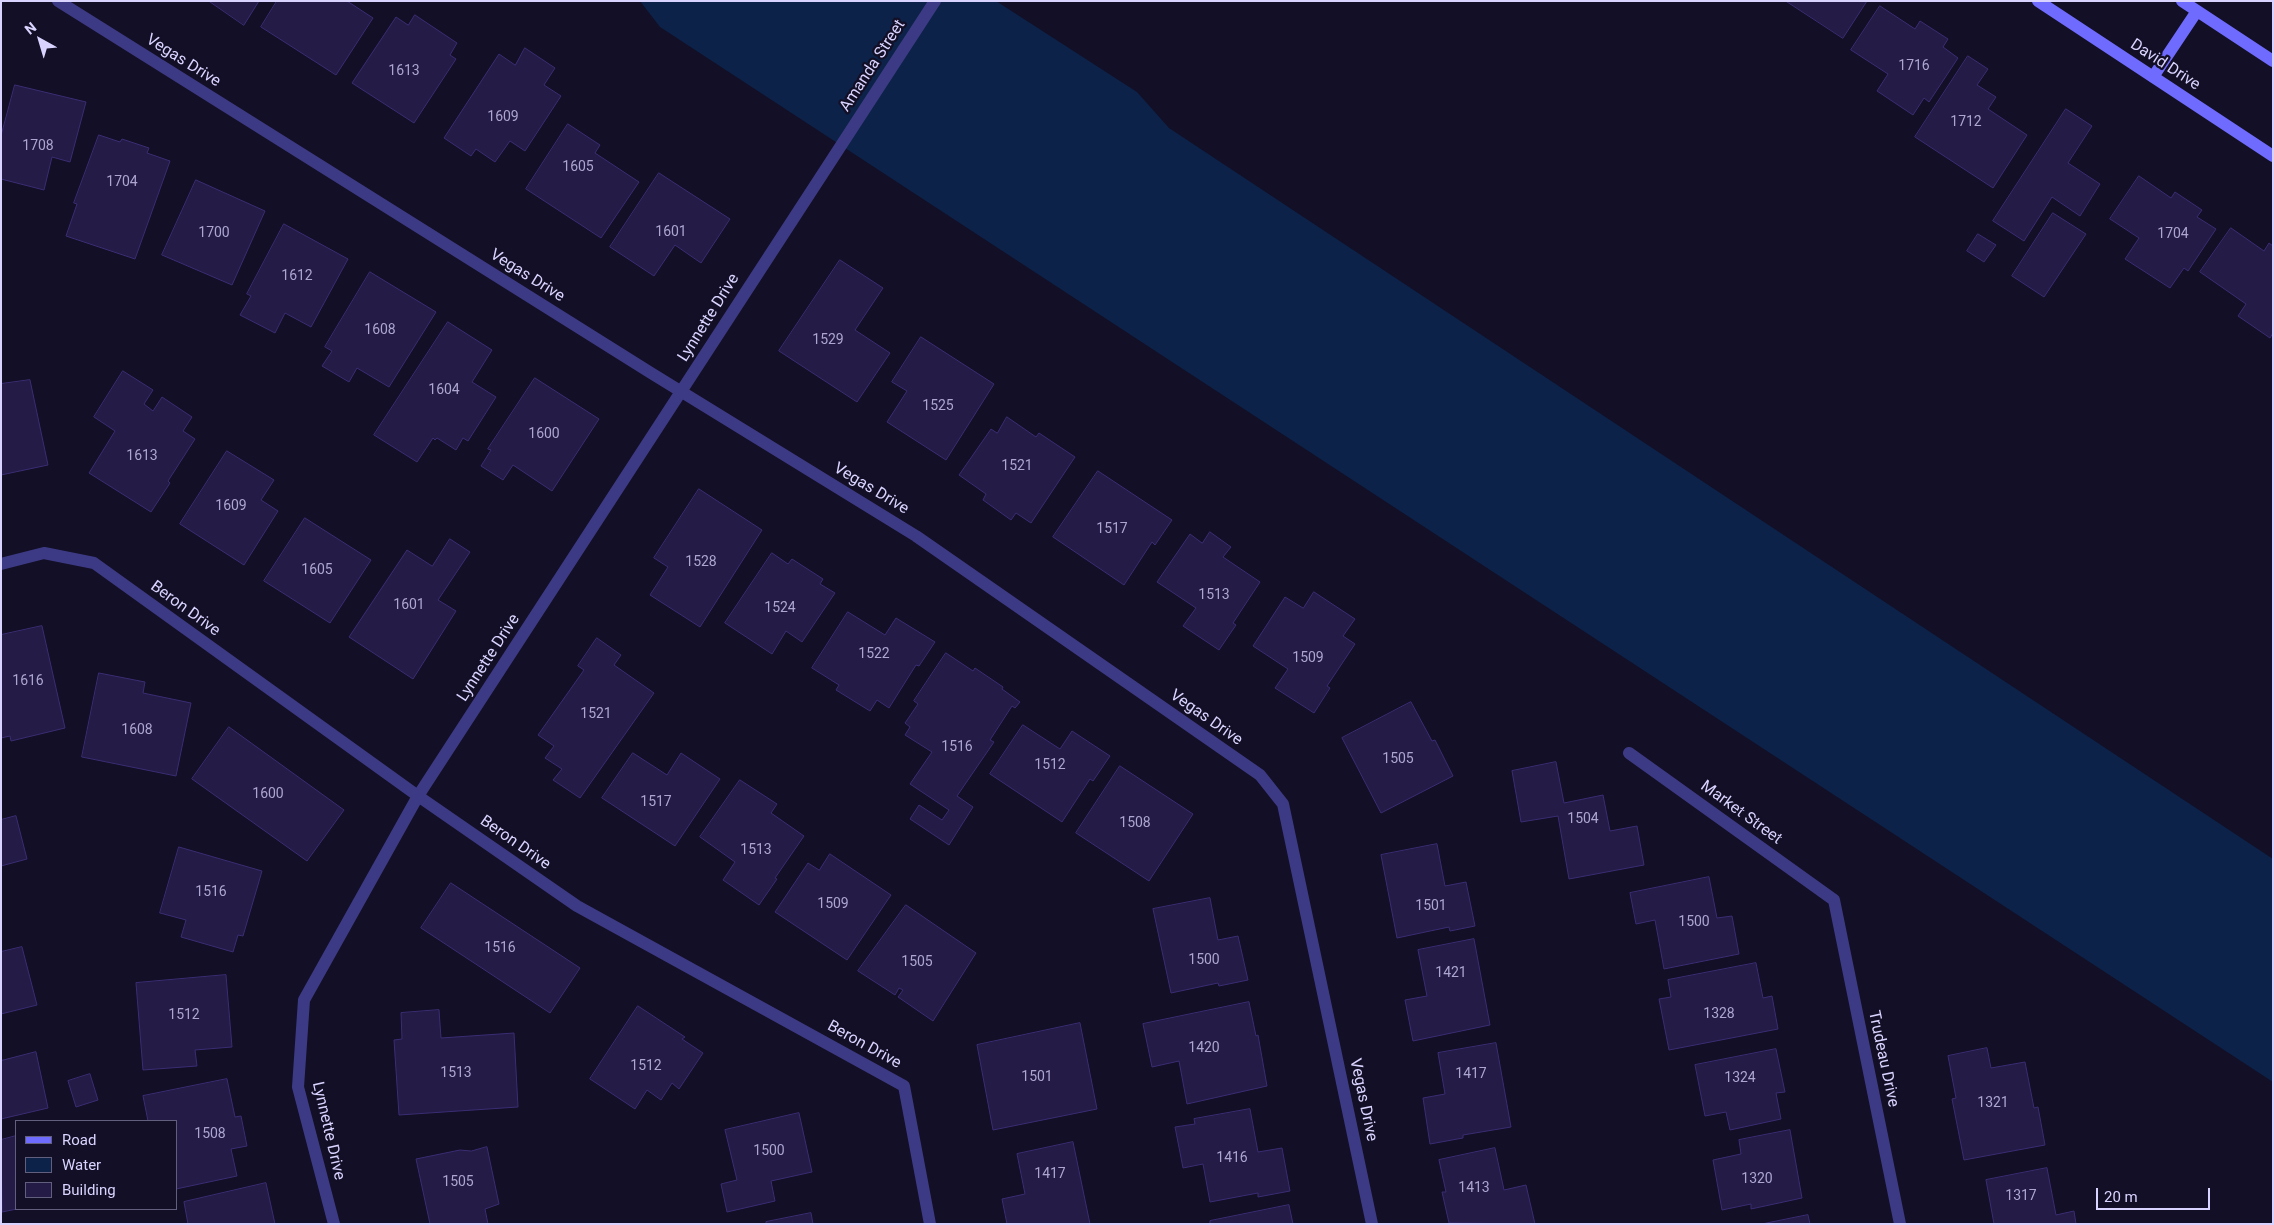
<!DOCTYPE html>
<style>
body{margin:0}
#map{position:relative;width:2274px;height:1225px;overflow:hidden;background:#130f26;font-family:Roboto,sans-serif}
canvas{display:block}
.frame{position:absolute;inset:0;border:2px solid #d9d4ff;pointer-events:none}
.legend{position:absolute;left:15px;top:1120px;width:162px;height:90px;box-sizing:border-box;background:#130f26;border:1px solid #625e7d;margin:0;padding:6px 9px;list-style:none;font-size:15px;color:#d9d4ff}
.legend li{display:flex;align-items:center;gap:10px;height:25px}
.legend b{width:25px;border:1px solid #625e7d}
.north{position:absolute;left:15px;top:15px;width:50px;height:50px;-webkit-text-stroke:4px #130f26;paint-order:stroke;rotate:321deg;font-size:14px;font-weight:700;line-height:20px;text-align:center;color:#d9d4ff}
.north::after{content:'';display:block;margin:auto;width:18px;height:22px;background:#d9d4ff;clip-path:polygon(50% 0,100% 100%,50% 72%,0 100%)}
.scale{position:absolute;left:2096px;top:1188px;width:114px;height:22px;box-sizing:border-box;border:2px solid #d9d4ff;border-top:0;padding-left:6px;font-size:15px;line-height:18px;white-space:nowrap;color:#d9d4ff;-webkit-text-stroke:4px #130f26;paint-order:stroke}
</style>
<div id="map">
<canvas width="2274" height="1225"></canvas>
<div class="frame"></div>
<ul class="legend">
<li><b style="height:6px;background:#6f6bff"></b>Road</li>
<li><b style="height:14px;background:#0c2248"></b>Water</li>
<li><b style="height:14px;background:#241b47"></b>Building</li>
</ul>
<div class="north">N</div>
<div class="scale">20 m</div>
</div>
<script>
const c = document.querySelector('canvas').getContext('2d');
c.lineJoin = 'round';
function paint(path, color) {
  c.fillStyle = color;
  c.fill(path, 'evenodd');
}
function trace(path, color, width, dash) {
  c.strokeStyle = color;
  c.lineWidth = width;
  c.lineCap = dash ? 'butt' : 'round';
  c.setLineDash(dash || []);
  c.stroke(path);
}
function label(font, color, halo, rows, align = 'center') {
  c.font = font + ' Roboto,sans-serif';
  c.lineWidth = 4.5;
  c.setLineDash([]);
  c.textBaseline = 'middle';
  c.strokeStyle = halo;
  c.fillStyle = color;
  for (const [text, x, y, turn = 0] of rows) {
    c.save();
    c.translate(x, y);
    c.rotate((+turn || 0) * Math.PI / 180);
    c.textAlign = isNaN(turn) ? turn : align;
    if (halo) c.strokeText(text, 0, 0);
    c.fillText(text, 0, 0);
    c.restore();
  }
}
const water = new Path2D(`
 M 640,1 L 996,1 L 1137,92 L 1169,128 L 2273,859 L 2273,1082 L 660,27 Z`);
const building = new Path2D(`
 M 209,1 L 259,1 L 244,25 Z
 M 277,1 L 347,1 L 373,18 L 336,75 L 261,27 Z
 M 1786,1 L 1867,1 L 1843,38 Z
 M 1880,6 L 1915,29 L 1920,21 L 1948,39 L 1943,47 L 1958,58 L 1929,102 L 1924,98 L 1913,115 L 1877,91 L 1888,74 L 1851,50 Z
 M 415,15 L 457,43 L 450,55 L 456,59 L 414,123 L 352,83 L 396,17 L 408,25 Z
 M 525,48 L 555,68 L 544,85 L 561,96 L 525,151 L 510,141 L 495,162 L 476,149 L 471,156 L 444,138 L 499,54 L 515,65 Z
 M 1968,56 L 1988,69 L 1977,85 L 1996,97 L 1988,109 L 2027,135 L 1993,188 L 1915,137 Z
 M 15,85 L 86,102 L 70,162 L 52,157 L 44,190 L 1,179 L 1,136 Z
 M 2066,109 L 2092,126 L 2068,163 L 2100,184 L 2080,216 L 2052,197 L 2024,241 L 1993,221 Z
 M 568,124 L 600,145 L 595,153 L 639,182 L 601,238 L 526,189 Z
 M 99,135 L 120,142 L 122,139 L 149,148 L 147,153 L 170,161 L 135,259 L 66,236 L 77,204 L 74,203 Z
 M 659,173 L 730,219 L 701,263 L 675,245 L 654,276 L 610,247 Z
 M 2139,176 L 2171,198 L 2175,192 L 2202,210 L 2197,217 L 2216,229 L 2188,271 L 2184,268 L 2170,288 L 2125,259 L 2139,238 L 2110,219 Z
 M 196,180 L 265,211 L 232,285 L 162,255 Z
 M 2053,213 L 2086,234 L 2044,297 L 2012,276 Z
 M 284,224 L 348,259 L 311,327 L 285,313 L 275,333 L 240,315 L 251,296 L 247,294 Z
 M 2231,228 L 2264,251 L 2269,243 L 2273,246 L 2273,333 L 2270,338 L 2238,316 L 2246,304 L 2200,272 Z
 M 1978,234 L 1996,245 L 1984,262 L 1967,251 Z
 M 840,260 L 883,288 L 855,330 L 890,353 L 857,402 L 779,351 Z
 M 370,272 L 436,312 L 389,387 L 357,368 L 349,382 L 322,366 L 332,351 L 325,347 Z
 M 448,322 L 492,350 L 472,382 L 496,397 L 468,441 L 463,438 L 456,450 L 437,438 L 435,440 L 433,438 L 417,462 L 374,435 Z
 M 921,337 L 994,384 L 946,460 L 887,422 L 907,391 L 892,382 Z
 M 123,371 L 153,390 L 144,404 L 153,411 L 162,397 L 192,417 L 183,431 L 195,439 L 168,481 L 170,483 L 151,512 L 89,473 L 115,431 L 94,417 Z
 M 535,378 L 599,419 L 552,491 L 513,465 L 503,480 L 481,466 L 491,450 L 488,449 Z
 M 30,380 L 48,465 L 1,475 L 1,384 Z
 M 1007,417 L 1036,437 L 1039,433 L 1075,457 L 1031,523 L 1016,513 L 1011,520 L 983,500 L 986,494 L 959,475 L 991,429 L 997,433 Z
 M 227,451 L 274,480 L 261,500 L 278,511 L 244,565 L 180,524 Z
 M 1098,471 L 1172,520 L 1155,545 L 1152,542 L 1124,585 L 1053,537 Z
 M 699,489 L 762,530 L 700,627 L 650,595 L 668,567 L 654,558 Z
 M 305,518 L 371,560 L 330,623 L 264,581 Z
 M 1210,532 L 1231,547 L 1223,557 L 1260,582 L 1233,623 L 1236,625 L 1219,650 L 1183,626 L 1196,608 L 1157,582 L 1190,534 L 1202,543 Z
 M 450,539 L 470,552 L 438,600 L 456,611 L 413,679 L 349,637 L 407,550 L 432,566 Z
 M 772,553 L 788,564 L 792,559 L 823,579 L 820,584 L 835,593 L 802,642 L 786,631 L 772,654 L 725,623 Z
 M 1314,592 L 1355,619 L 1343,636 L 1355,644 L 1327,686 L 1330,688 L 1314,713 L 1275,688 L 1288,669 L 1253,646 L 1285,597 L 1303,608 Z
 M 848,612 L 885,635 L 896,618 L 935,642 L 919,666 L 916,665 L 889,708 L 877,700 L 870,711 L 836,690 L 839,685 L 812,668 Z
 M 42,626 L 65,728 L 11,741 L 10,736 L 1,738 L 1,635 Z
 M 597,638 L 621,655 L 614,665 L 654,693 L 580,798 L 553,780 L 562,769 L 545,758 L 554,746 L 538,735 L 584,670 L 578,666 Z
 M 946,653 L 973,671 L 975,668 L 1003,687 L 1002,689 L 1020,702 L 1015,708 L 1012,706 L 990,740 L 994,742 L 957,796 L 973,807 L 949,845 L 910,819 L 919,805 L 942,820 L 949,810 L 910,784 L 932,752 L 905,735 L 910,727 L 905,723 L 918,704 L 914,701 Z
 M 99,673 L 145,682 L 143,693 L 191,703 L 176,776 L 82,757 Z
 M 1411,702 L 1432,741 L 1435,740 L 1453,776 L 1381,813 L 1342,738 Z
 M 1023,725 L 1060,749 L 1072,731 L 1110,756 L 1093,781 L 1090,779 L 1062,822 L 990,774 Z
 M 229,727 L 344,810 L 307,861 L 192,779 Z
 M 633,753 L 667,775 L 681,753 L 720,779 L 675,846 L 602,798 Z
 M 1556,762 L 1564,803 L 1603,795 L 1610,831 L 1637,826 L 1644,865 L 1569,879 L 1558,816 L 1521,822 L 1512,771 Z
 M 1120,766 L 1193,814 L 1149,881 L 1076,833 Z
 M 740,780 L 777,804 L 771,813 L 804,836 L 775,878 L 777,879 L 759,905 L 723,880 L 735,862 L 700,837 Z
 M 16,816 L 27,859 L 1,866 L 1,820 Z
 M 1437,844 L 1445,886 L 1466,882 L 1475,926 L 1450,931 L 1449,927 L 1397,938 L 1381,855 Z
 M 179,847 L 262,871 L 243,936 L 238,935 L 233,952 L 181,937 L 186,920 L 160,913 Z
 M 830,854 L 891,895 L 847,960 L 775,912 L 808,863 L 819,870 Z
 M 1709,877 L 1717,918 L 1732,916 L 1739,954 L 1664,969 L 1655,920 L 1636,924 L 1630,893 Z
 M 451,883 L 580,968 L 550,1013 L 421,928 Z
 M 1210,898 L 1218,940 L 1238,936 L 1248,980 L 1219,986 L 1218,983 L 1171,993 L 1153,909 Z
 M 906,905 L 976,953 L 933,1021 L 898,997 L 903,990 L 899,988 L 895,995 L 858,971 Z
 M 1474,939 L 1490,1025 L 1413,1041 L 1405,1000 L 1427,996 L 1418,950 Z
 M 22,947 L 37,1005 L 1,1014 L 1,952 Z
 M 1756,963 L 1763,998 L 1772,996 L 1778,1029 L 1669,1050 L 1659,999 L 1671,997 L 1668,980 Z
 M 226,975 L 232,1047 L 195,1050 L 197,1066 L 143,1070 L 136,983 Z
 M 1249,1002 L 1256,1036 L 1258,1035 L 1267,1086 L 1187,1104 L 1179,1061 L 1152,1067 L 1143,1024 Z
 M 638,1006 L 685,1037 L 682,1039 L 703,1053 L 679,1089 L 672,1083 L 661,1100 L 647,1090 L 635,1109 L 590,1079 Z
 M 439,1010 L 441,1038 L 514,1033 L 518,1107 L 399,1115 L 394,1040 L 402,1039 L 401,1013 Z
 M 1080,1023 L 1097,1109 L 993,1130 L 977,1045 Z
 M 1496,1043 L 1511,1127 L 1463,1135 L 1463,1138 L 1430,1144 L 1423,1098 L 1445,1094 L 1438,1053 Z
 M 1987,1048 L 1991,1068 L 2025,1062 L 2034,1108 L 2038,1107 L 2045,1145 L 1964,1160 L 1952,1099 L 1956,1098 L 1948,1056 Z
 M 1776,1049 L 1785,1092 L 1776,1093 L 1781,1119 L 1730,1130 L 1726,1112 L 1705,1116 L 1695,1065 Z
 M 36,1052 L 48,1108 L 1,1119 L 1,1058 L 2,1060 Z
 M 90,1074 L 98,1100 L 76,1107 L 68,1081 Z
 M 227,1079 L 235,1117 L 241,1116 L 247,1146 L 231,1149 L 237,1176 L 176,1189 L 176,1121 L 148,1121 L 143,1096 Z
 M 1250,1109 L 1258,1152 L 1282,1148 L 1290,1191 L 1258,1197 L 1258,1193 L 1210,1202 L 1203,1164 L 1183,1168 L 1175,1127 L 1195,1124 L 1194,1119 Z
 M 799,1113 L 812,1172 L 771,1181 L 775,1201 L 727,1212 L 721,1184 L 737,1180 L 725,1130 Z
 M 1790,1130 L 1802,1198 L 1751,1209 L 1751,1204 L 1722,1210 L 1713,1160 L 1741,1154 L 1739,1140 Z
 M 16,1136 L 17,1209 L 2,1212 L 1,1140 Z
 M 1073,1142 L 1090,1224 L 1007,1224 L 1002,1199 L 1025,1194 L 1017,1154 Z
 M 487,1147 L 499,1204 L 485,1209 L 488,1224 L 430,1224 L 416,1159 L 460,1150 L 471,1151 Z
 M 1495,1148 L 1504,1190 L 1526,1185 L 1535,1224 L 1449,1223 L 1442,1192 L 1446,1192 L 1439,1160 Z
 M 2047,1168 L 2056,1215 L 2074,1211 L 2076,1224 L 1994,1224 L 1986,1180 Z
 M 266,1183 L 275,1224 L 188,1224 L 184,1202 Z
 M 1289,1205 L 1293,1224 L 1207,1224 L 1210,1223 L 1210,1221 Z
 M 811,1213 L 813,1224 L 766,1224 L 766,1222 Z
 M 1808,1215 L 1810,1224 L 1762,1224 Z`);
const minor = new Path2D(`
 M 58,1 L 651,373 L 916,536 L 1260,775 L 1283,804 L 1372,1224
 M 1,564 L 44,553 L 94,563 L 418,796 L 577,906 L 904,1086 L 930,1224
 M 1629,753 L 1834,900 L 1900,1224`);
const tertiary = new Path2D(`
 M 334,1224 L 298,1087 L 304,1000 L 418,796 L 935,1`);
const secondary = new Path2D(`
 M 2038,1 L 2273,156
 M 2182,1 L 2273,61
 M 2153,77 L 2197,11`);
const numberNames = [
 ["1716",1914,66],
 ["1613",404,71],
 ["1609",503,117],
 ["1712",1966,122],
 ["1708",38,146],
 ["1605",578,167],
 ["1704",122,182],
 ["1601",671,232],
 ["1700",214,233],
 ["1704",2173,234],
 ["1612",297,276],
 ["1608",380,330],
 ["1529",828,340],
 ["1604",444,390],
 ["1525",938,406],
 ["1600",544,434],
 ["1613",142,456],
 ["1521",1017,466],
 ["1609",231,506],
 ["1517",1112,529],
 ["1528",701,562],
 ["1605",317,570],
 ["1513",1214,595],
 ["1601",409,605],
 ["1524",780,608],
 ["1522",874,654],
 ["1509",1308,658],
 ["1616",28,681],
 ["1521",596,714],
 ["1608",137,730],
 ["1516",957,747],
 ["1505",1398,759],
 ["1512",1050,765],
 ["1600",268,794],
 ["1517",656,802],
 ["1504",1583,819],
 ["1508",1135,823],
 ["1513",756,850],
 ["1516",211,892],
 ["1509",833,904],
 ["1501",1431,906],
 ["1500",1694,922],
 ["1516",500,948],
 ["1500",1204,960],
 ["1505",917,962],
 ["1421",1451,973],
 ["1328",1719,1014],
 ["1512",184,1015],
 ["1420",1204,1048],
 ["1512",646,1066],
 ["1513",456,1073],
 ["1417",1471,1074],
 ["1501",1037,1077],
 ["1324",1740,1078],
 ["1321",1993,1103],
 ["1508",210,1134],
 ["1500",769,1151],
 ["1416",1232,1158],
 ["1417",1050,1174],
 ["1320",1757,1179],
 ["1505",458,1182],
 ["1413",1474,1188],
 ["1317",2021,1196]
];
const streetNames = [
 ["Vegas Drive",183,61,32],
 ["David Drive",2165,65,33],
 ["Amanda Street",873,66,-57],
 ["Vegas Drive",527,276,32],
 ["Lynnette Drive",709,318,-58],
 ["Vegas Drive",871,489,31],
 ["Beron Drive",185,609,36],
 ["Lynnette Drive",489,658,-57],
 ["Vegas Drive",1206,718,35],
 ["Market Street",1741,813,36],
 ["Beron Drive",515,843,35],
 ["Beron Drive",864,1045,29],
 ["Trudeau Drive",1883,1059,78],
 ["Vegas Drive",1363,1100,78],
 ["Lynnette Drive",328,1131,77]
];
paint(water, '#0c2248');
paint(building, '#241b47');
trace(building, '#3b2d73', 1);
trace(minor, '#3d3a85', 12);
trace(tertiary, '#3d3a85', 12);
trace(secondary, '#6f6bff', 12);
label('14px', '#aca6d1', null, numberNames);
label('16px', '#d9d4ff', '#130f26', streetNames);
</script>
